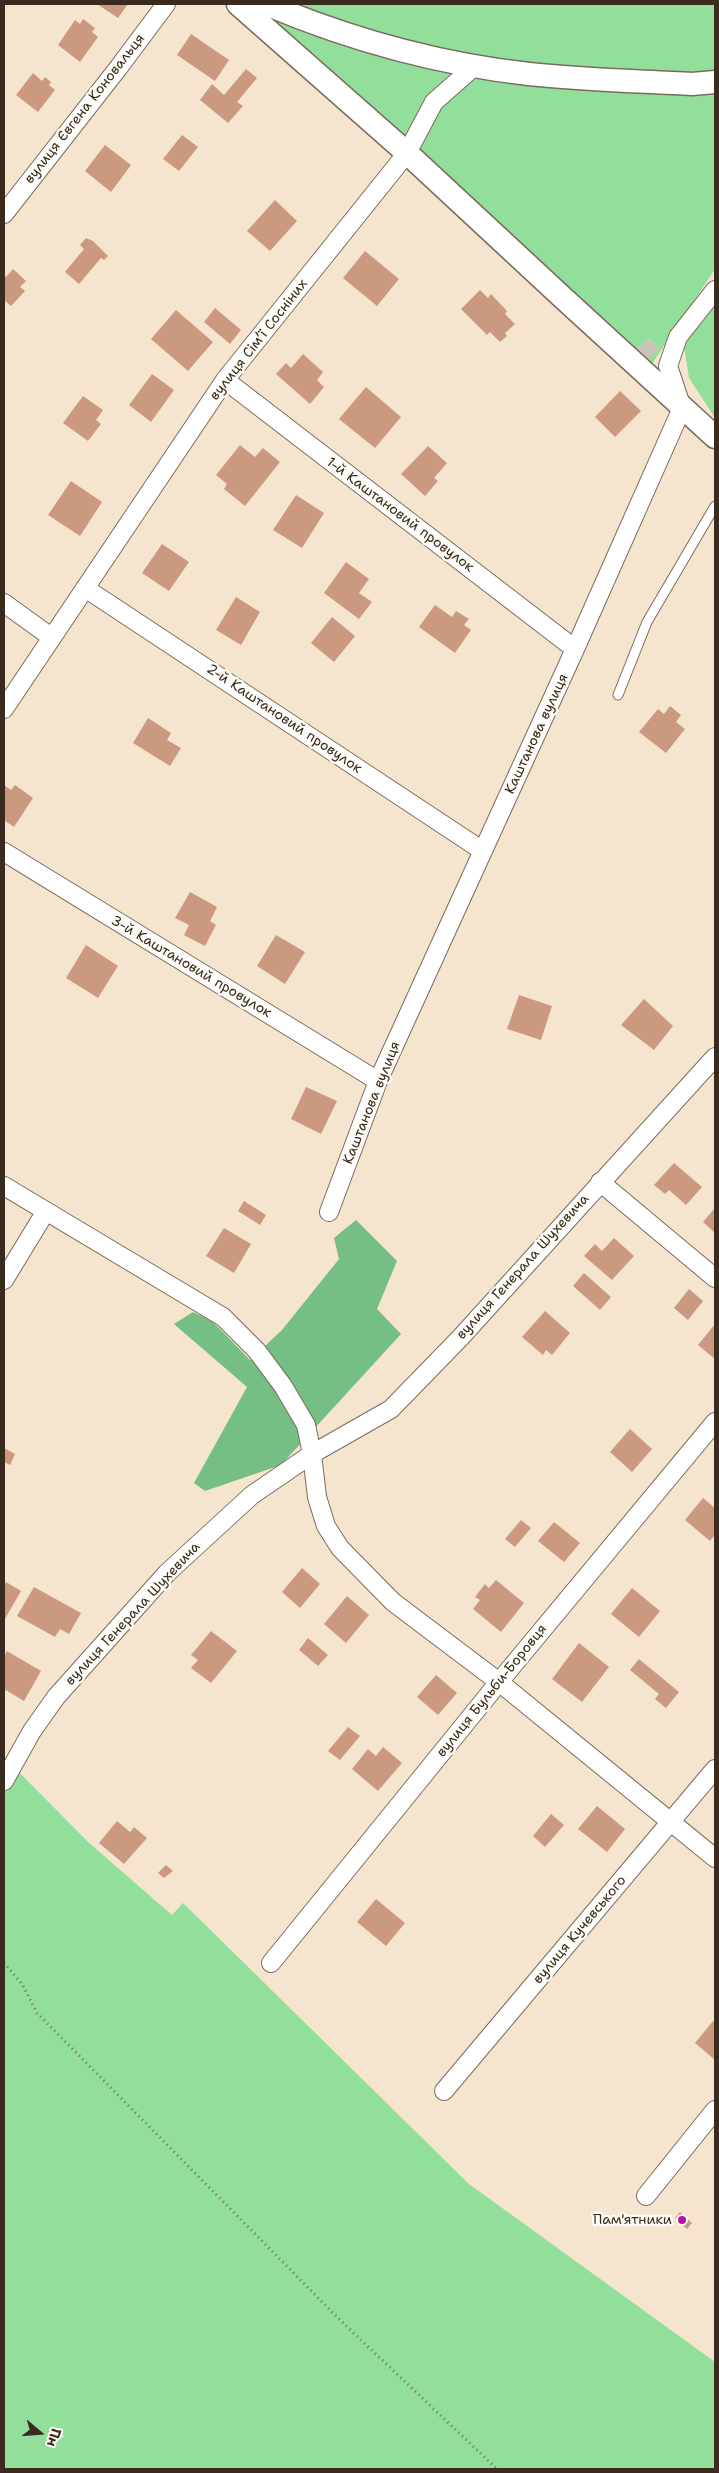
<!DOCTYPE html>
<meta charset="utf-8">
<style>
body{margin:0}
#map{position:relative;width:719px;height:2473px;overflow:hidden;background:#f6e5ce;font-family:"Shantell Sans",sans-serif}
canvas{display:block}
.frame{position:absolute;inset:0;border:5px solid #3b2a1e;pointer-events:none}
.north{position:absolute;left:15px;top:2408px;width:50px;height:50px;-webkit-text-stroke:4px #fdfcf7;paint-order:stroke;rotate:108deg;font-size:14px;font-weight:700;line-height:20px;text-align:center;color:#3b2a1e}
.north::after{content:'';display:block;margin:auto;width:18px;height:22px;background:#3b2a1e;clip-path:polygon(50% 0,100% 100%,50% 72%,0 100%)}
</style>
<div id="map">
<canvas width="719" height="2473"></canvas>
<div class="frame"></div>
<div class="north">Пн</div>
</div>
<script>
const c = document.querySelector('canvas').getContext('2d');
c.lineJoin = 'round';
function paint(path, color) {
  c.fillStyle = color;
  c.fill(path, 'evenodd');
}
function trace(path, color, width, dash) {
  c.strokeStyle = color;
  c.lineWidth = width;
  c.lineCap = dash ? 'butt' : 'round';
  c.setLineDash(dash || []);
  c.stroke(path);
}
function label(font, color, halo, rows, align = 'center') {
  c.font = font + ' "Shantell Sans",sans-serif';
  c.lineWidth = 5;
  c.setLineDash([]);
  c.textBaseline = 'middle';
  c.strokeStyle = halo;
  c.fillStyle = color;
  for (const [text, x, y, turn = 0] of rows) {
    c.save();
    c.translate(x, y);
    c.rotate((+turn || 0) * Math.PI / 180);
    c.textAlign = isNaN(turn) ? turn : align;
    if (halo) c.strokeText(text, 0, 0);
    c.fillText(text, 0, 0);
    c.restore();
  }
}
const industrial = new Path2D(`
 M 649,338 L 659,348 L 648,361 L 637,349 Z`);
const green = new Path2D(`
 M 234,4 L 715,4 L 715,269 L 646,373 ZM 649,338 L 659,348 L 648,360 L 637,349 Z
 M 715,300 L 715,418 L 689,378 L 684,347 Z
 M 4,1757 L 88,1842 L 172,1915 L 183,1903 L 469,2184 L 715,2362 L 715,2469 L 4,2469 Z`);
const forest = new Path2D(`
 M 356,1220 L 397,1261 L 377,1309 L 401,1334 L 281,1465 L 205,1491 L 194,1483 L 247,1387 L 174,1324 L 193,1312 L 212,1321 L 250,1360 L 282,1330 L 339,1259 L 334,1238 Z`);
const building = new Path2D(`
 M 97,4 L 128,4 L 118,18 Z
 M 83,19 L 95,28 L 92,32 L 98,37 L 80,62 L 58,45 L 75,20 L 80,24 Z
 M 191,34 L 229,60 L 215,81 L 177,55 Z
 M 246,69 L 257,78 L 237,102 L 243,106 L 228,123 L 200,100 L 212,84 L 224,95 Z
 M 33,73 L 42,81 L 45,77 L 51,82 L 49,85 L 55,90 L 38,112 L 16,95 Z
 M 182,135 L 198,147 L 179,171 L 163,159 Z
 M 105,145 L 131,165 L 111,192 L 85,171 Z
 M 275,200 L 297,221 L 270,251 L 247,231 Z
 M 86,238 L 93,241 L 108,256 L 104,260 L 101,258 L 79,284 L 65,272 L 84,249 L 80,245 Z
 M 365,251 L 399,279 L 377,306 L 343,278 Z
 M 13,269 L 26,281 L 20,287 L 25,291 L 11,306 L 4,300 L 4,275 L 6,277 Z
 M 480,290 L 488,298 L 491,294 L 507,311 L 505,314 L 515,324 L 505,333 L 507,336 L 500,342 L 490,332 L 487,335 L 461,309 Z
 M 215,308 L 241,330 L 230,344 L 204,322 Z
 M 176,310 L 213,342 L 188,371 L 151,339 Z
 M 303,354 L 323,372 L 317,380 L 324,387 L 310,404 L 276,374 L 286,363 L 291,368 Z
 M 152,374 L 174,390 L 151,422 L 129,405 Z
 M 366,387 L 401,417 L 375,448 L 339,419 Z
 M 620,391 L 641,411 L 615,437 L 595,417 Z
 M 83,396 L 103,410 L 96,420 L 101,424 L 88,441 L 63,423 Z
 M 240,445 L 255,457 L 263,448 L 280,462 L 245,506 L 224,489 L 227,484 L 216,475 Z
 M 428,446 L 447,463 L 434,478 L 438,481 L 425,496 L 401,474 Z
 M 71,481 L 102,502 L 80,536 L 48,515 Z
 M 296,495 L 324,513 L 302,548 L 273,530 Z
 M 162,544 L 189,562 L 169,591 L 142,573 Z
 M 346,562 L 369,579 L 359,593 L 372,602 L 359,619 L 324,593 Z
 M 236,597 L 260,612 L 241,645 L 216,630 Z
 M 435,605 L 452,617 L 456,611 L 469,619 L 464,625 L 471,630 L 455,653 L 419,627 Z
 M 332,617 L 355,636 L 334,662 L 311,643 Z
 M 670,706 L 681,715 L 676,722 L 685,729 L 666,753 L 639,732 L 658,709 L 664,714 Z
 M 148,718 L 171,733 L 167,740 L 181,748 L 170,766 L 133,743 Z
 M 4,785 L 11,790 L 15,785 L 33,798 L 14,827 L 4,820 Z
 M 190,892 L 217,907 L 210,921 L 216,925 L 205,946 L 184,935 L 189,925 L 175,918 Z
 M 276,935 L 305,952 L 285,984 L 257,966 Z
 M 86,945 L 118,966 L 98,998 L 66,978 Z
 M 519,995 L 552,1006 L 541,1040 L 507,1029 Z
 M 644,999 L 673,1026 L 654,1050 L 621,1025 Z
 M 306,1087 L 337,1101 L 321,1134 L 291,1119 Z
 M 674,1163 L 702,1187 L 686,1205 L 669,1190 L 665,1194 L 654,1185 Z
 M 244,1201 L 266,1215 L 260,1225 L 238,1211 Z
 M 714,1209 L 715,1210 L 715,1233 L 703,1222 Z
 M 224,1228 L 251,1244 L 234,1273 L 206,1256 Z
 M 614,1238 L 634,1256 L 612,1280 L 584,1256 L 595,1244 L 602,1251 Z
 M 584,1273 L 611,1297 L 600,1310 L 573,1286 Z
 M 689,1289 L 703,1301 L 688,1320 L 674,1308 Z
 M 545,1311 L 570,1333 L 552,1355 L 546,1350 L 543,1355 L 522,1337 Z
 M 715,1324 L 715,1359 L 698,1345 Z
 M 630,1429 L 652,1449 L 632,1472 L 610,1452 Z
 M 4,1448 L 15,1454 L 10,1465 L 4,1462 Z
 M 703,1498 L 715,1508 L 715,1535 L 710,1541 L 685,1520 Z
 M 521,1520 L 531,1528 L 515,1547 L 505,1539 Z
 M 554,1522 L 580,1543 L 564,1562 L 538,1541 Z
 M 302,1568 L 320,1584 L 300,1608 L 282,1592 Z
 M 496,1580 L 524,1603 L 501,1632 L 473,1609 L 480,1600 L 475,1597 L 485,1584 L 489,1588 Z
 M 6,1582 L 21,1591 L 5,1619 L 4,1586 Z
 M 34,1587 L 81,1613 L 69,1634 L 60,1629 L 55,1637 L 17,1616 Z
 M 632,1588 L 660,1611 L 639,1637 L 611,1614 Z
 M 347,1596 L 369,1615 L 346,1643 L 324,1624 Z
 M 211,1631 L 237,1651 L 211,1683 L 191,1668 L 198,1660 L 191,1655 Z
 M 308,1638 L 328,1655 L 318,1666 L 299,1650 Z
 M 579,1643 L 609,1667 L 582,1702 L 552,1679 Z
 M 7,1651 L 41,1671 L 24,1701 L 4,1689 L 4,1657 Z
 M 639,1659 L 679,1692 L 666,1708 L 655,1699 L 659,1694 L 630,1670 Z
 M 436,1675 L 457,1693 L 438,1715 L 417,1697 Z
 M 348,1727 L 360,1736 L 340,1760 L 328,1751 Z
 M 383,1747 L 402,1763 L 378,1791 L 352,1769 L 368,1749 L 376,1756 Z
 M 597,1806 L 625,1829 L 607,1852 L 578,1829 Z
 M 551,1814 L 564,1825 L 545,1847 L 533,1836 Z
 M 117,1821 L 130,1832 L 134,1827 L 147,1838 L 124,1864 L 99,1843 Z
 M 166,1865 L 173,1871 L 164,1878 L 158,1873 Z
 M 376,1899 L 405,1923 L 386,1946 L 357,1922 Z
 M 713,2021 L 715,2023 L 715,2060 L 695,2043 Z
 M 680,2212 L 692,2223 L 687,2229 L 675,2218 Z`);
const path = new Path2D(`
 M 4,1963 L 22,1984 L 37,2013 L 340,2320 L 497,2469`);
const service = new Path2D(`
 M 618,695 L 647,622 L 715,506`);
const minor = new Path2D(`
 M 4,214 L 119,67 L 166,4
 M 225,380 L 575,649
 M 85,588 L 483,851
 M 4,603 L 51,637
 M 4,709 L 225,380 L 407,153 L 434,102 L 476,65
 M 4,852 L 378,1081
 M 715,1057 L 461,1337 L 391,1409 L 312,1454 L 317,1497 L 326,1526 L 340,1548 L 393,1602 L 499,1682 L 715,1858
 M 600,1182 L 715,1278
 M 4,1186 L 223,1317 L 257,1351 L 283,1386 L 306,1425 L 312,1454 L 252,1495 L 167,1573 L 56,1697 L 32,1731 L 4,1781
 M 329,1212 L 378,1081 L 575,649 L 682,408 L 668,366 L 678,337 L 715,290
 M 4,1280 L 46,1211
 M 271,1963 L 499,1682 L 715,1422
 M 444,2091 L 715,1769
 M 646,2196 L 715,2110`);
const tertiary = new Path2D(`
 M 238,4 L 407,153 L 561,296 L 715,437
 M 266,4 C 349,39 439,64 529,74 C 583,80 638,81 692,84 L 715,82`);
const markers = [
 [682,2220,5,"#b5179e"]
];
const streetNames = [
 ["вулиця Євгена Коновальця",85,109,-52],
 ["вулиця Сім’ї Сосніних",259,340,-52],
 ["1-й Каштановий провулок",400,515,37],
 ["2-й Каштановий провулок",284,719,34],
 ["Каштанова вулиця",537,734,-65],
 ["3-й Каштановий провулок",191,967,31],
 ["Каштанова вулиця",372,1103,-68],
 ["вулиця Генерала Шухевича",523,1267,-48],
 ["вулиця Генерала Шухевича",133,1614,-47],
 ["вулиця Бульби-Боровця",492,1691,-51],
 ["вулиця Кучевського",580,1930,-50]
];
const poiNames = [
 ["Пам'ятники",672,2220]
];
paint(industrial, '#c8c4b8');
paint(green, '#92df9c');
paint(forest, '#75be84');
paint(building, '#cb997f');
trace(service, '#7c6b5c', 11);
trace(minor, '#7c6b5c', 20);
trace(tertiary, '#7c6b5c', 25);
trace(path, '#7c6b5c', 3, [1, 4]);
trace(service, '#fff', 9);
trace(minor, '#fff', 18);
trace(tertiary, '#fff', 22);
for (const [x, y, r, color] of markers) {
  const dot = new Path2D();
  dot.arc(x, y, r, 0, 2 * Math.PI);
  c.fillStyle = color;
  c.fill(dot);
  trace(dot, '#fdfcf7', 2);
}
label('14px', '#3b2a1e', '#fdfcf7', streetNames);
label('14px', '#3b2a1e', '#fdfcf7', poiNames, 'right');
</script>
